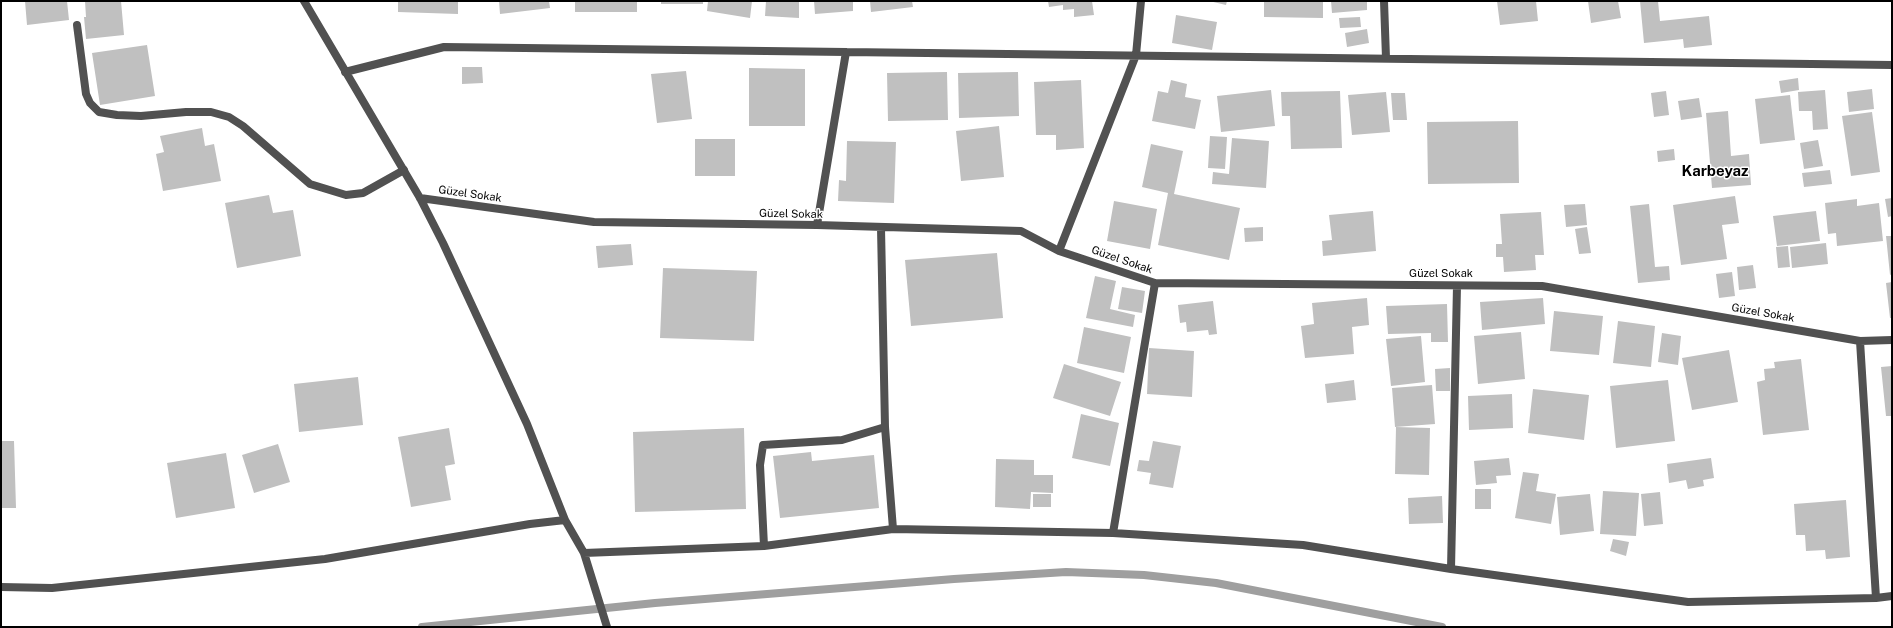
<!DOCTYPE html>
<meta charset="utf-8">
<style>
body{margin:0}
#map{position:relative;width:1893px;height:628px;overflow:hidden;background:#fff;font-family:"Public Sans",sans-serif}
canvas{display:block}
.frame{position:absolute;inset:0;border:2px solid #000;pointer-events:none}
</style>
<div id="map">
<canvas width="1893" height="628"></canvas>
<div class="frame"></div>
</div>
<script>
const c = document.querySelector('canvas').getContext('2d');
c.lineJoin = 'round';
function trace(path, color, width, dash) {
  c.strokeStyle = color;
  c.lineWidth = width;
  c.lineCap = dash ? 'butt' : 'round';
  c.setLineDash(dash || []);
  c.stroke(path);
}
function paint(path, color) {
  c.fillStyle = color;
  c.fill(path, 'evenodd');
}
function label(font, color, halo, rows, align = 'center') {
  c.font = font + ' "Public Sans",sans-serif';
  c.lineWidth = 3;
  c.setLineDash([]);
  c.textBaseline = 'middle';
  c.strokeStyle = halo;
  c.fillStyle = color;
  for (const [text, x, y, turn = 0] of rows) {
    c.save();
    c.translate(x, y);
    c.rotate((+turn || 0) * Math.PI / 180);
    c.textAlign = isNaN(turn) ? turn : align;
    if (halo) c.strokeText(text, 0, 0);
    c.fillText(text, 0, 0);
    c.restore();
  }
}
const stream = new Path2D(`
 M 422,627 L 655,603 L 954,579 L 1066,572 L 1144,575 L 1216,583 L 1442,627`);
const building = new Path2D(`
 M 25,1 L 67,1 L 69,20 L 27,25 Z
 M 85,1 L 121,1 L 124,35 L 86,39 L 84,17 L 86,17 Z
 M 398,1 L 458,1 L 458,14 L 398,12 Z
 M 499,1 L 549,1 L 550,8 L 500,14 Z
 M 575,1 L 637,1 L 637,12 L 575,12 Z
 M 661,1 L 703,1 L 703,4 L 661,4 Z
 M 708,1 L 752,1 L 750,18 L 707,11 Z
 M 766,1 L 799,1 L 799,18 L 765,16 Z
 M 814,1 L 853,1 L 853,11 L 815,14 Z
 M 870,1 L 912,1 L 913,7 L 871,12 Z
 M 1048,1 L 1092,1 L 1094,15 L 1074,17 L 1074,9 L 1063,10 L 1063,5 L 1049,7 Z
 M 1209,1 L 1227,1 L 1226,5 Z
 M 1264,1 L 1323,1 L 1323,18 L 1264,17 Z
 M 1331,1 L 1367,1 L 1367,10 L 1332,13 Z
 M 1497,1 L 1536,1 L 1538,21 L 1500,25 Z
 M 1588,1 L 1618,1 L 1621,18 L 1591,23 Z
 M 1640,1 L 1658,1 L 1660,21 L 1709,16 L 1712,45 L 1684,48 L 1683,39 L 1644,43 Z
 M 1176,15 L 1217,22 L 1212,50 L 1172,43 Z
 M 1360,17 L 1361,27 L 1340,28 L 1339,18 Z
 M 1367,29 L 1369,43 L 1347,47 L 1345,33 Z
 M 147,45 L 155,96 L 100,105 L 92,53 Z
 M 462,67 L 482,67 L 483,83 L 462,84 Z
 M 749,68 L 805,69 L 805,126 L 749,126 Z
 M 686,71 L 692,119 L 657,123 L 651,74 Z
 M 947,72 L 948,120 L 888,121 L 887,73 Z
 M 1018,72 L 1019,116 L 959,118 L 958,73 Z
 M 1798,78 L 1799,90 L 1781,93 L 1779,81 Z
 M 1081,80 L 1084,148 L 1056,150 L 1056,135 L 1036,135 L 1034,82 Z
 M 1171,80 L 1187,84 L 1185,97 L 1201,100 L 1195,129 L 1152,121 L 1158,91 L 1168,93 Z
 M 1872,89 L 1874,109 L 1849,112 L 1847,92 Z
 M 1271,90 L 1275,126 L 1221,132 L 1217,96 Z
 M 1825,90 L 1828,129 L 1813,130 L 1812,111 L 1799,111 L 1798,92 Z
 M 1340,91 L 1342,148 L 1291,149 L 1290,116 L 1282,116 L 1281,92 Z
 M 1666,91 L 1669,115 L 1654,117 L 1651,93 Z
 M 1386,92 L 1390,132 L 1352,135 L 1348,95 Z
 M 1391,93 L 1405,93 L 1407,120 L 1393,120 Z
 M 1790,95 L 1795,140 L 1760,144 L 1755,99 Z
 M 1699,98 L 1702,117 L 1681,120 L 1678,101 Z
 M 1728,111 L 1731,156 L 1749,154 L 1751,185 L 1712,188 L 1706,113 Z
 M 1872,112 L 1880,172 L 1851,176 L 1842,116 Z
 M 1518,121 L 1519,183 L 1428,184 L 1427,122 Z
 M 999,126 L 1004,177 L 961,181 L 956,131 Z
 M 202,128 L 205,146 L 214,144 L 221,181 L 163,191 L 156,154 L 164,152 L 160,136 Z
 M 1210,136 L 1227,137 L 1225,169 L 1208,168 Z
 M 1232,138 L 1269,141 L 1266,188 L 1212,184 L 1213,172 L 1229,174 Z
 M 695,139 L 735,139 L 735,176 L 695,176 Z
 M 1818,140 L 1823,166 L 1804,169 L 1800,143 Z
 M 847,141 L 896,142 L 894,203 L 838,201 L 839,180 L 846,181 Z
 M 1151,144 L 1183,151 L 1174,194 L 1240,208 L 1229,260 L 1158,245 L 1168,193 L 1142,187 Z
 M 1674,149 L 1675,160 L 1658,162 L 1657,151 Z
 M 1830,170 L 1832,184 L 1804,187 L 1802,173 Z
 M 269,195 L 273,213 L 293,210 L 301,256 L 237,268 L 225,203 Z
 M 1735,196 L 1739,223 L 1722,225 L 1727,259 L 1681,265 L 1673,205 Z
 M 1892,198 L 1892,216 L 1888,217 L 1885,199 Z
 M 1857,199 L 1857,206 L 1879,203 L 1883,241 L 1837,246 L 1836,233 L 1828,234 L 1825,203 Z
 M 1114,201 L 1157,209 L 1150,249 L 1107,241 Z
 M 1585,204 L 1587,225 L 1566,227 L 1564,205 Z
 M 1649,204 L 1655,267 L 1669,266 L 1670,280 L 1638,283 L 1630,206 Z
 M 1373,211 L 1376,251 L 1323,256 L 1322,241 L 1332,240 L 1329,215 Z
 M 1816,211 L 1820,241 L 1777,246 L 1773,216 Z
 M 1541,212 L 1544,255 L 1535,255 L 1536,270 L 1504,272 L 1503,257 L 1496,257 L 1496,244 L 1502,244 L 1500,214 Z
 M 1263,227 L 1263,241 L 1245,242 L 1244,228 Z
 M 1587,227 L 1591,253 L 1579,254 L 1575,229 Z
 M 1886,236 L 1892,236 L 1892,274 L 1890,275 Z
 M 1826,243 L 1828,264 L 1792,268 L 1790,247 Z
 M 631,244 L 633,265 L 598,268 L 596,246 Z
 M 1788,246 L 1790,267 L 1778,268 L 1776,247 Z
 M 997,253 L 1003,318 L 911,326 L 905,260 Z
 M 1753,265 L 1756,288 L 1739,290 L 1737,267 Z
 M 663,268 L 757,271 L 754,341 L 660,338 Z
 M 1732,272 L 1735,296 L 1719,298 L 1716,274 Z
 M 1095,276 L 1116,281 L 1110,309 L 1135,315 L 1133,327 L 1086,318 Z
 M 1892,282 L 1892,318 L 1890,318 L 1886,283 Z
 M 1122,287 L 1145,291 L 1142,313 L 1118,309 Z
 M 1367,298 L 1369,325 L 1352,327 L 1354,354 L 1305,358 L 1301,326 L 1314,324 L 1312,303 Z
 M 1543,298 L 1545,324 L 1482,330 L 1480,302 Z
 M 1213,301 L 1217,334 L 1209,335 L 1208,330 L 1187,332 L 1186,322 L 1180,323 L 1178,305 Z
 M 1447,304 L 1448,342 L 1431,342 L 1431,333 L 1388,334 L 1386,306 Z
 M 1554,311 L 1603,316 L 1599,355 L 1550,351 Z
 M 1618,321 L 1655,326 L 1651,367 L 1613,363 Z
 M 1084,327 L 1131,337 L 1124,373 L 1077,363 Z
 M 1521,332 L 1525,379 L 1478,384 L 1474,336 Z
 M 1662,333 L 1681,336 L 1678,365 L 1658,362 Z
 M 1421,336 L 1425,382 L 1391,386 L 1386,339 Z
 M 1149,348 L 1194,351 L 1192,397 L 1147,394 Z
 M 1729,350 L 1738,402 L 1692,410 L 1682,358 Z
 M 1801,359 L 1809,430 L 1763,435 L 1757,382 L 1765,380 L 1764,369 L 1775,368 L 1774,362 Z
 M 1064,364 L 1121,382 L 1110,416 L 1053,398 Z
 M 1892,366 L 1892,416 L 1886,416 L 1881,367 Z
 M 1450,368 L 1450,391 L 1436,391 L 1435,369 Z
 M 358,377 L 363,425 L 299,432 L 294,384 Z
 M 1354,380 L 1356,400 L 1327,403 L 1325,384 Z
 M 1668,380 L 1675,441 L 1616,448 L 1610,386 Z
 M 1432,385 L 1435,424 L 1395,427 L 1392,388 Z
 M 1533,389 L 1589,395 L 1584,440 L 1528,433 Z
 M 1512,394 L 1513,428 L 1469,430 L 1468,396 Z
 M 1081,414 L 1119,423 L 1110,466 L 1072,458 Z
 M 1396,427 L 1430,428 L 1429,475 L 1395,474 Z
 M 449,428 L 455,464 L 445,466 L 451,500 L 411,507 L 398,437 Z
 M 744,428 L 746,509 L 635,512 L 633,432 Z
 M 1,441 L 14,441 L 16,508 L 1,508 Z
 M 1153,441 L 1181,446 L 1173,488 L 1149,484 L 1151,473 L 1137,471 L 1139,460 L 1149,461 Z
 M 278,444 L 290,482 L 254,493 L 242,455 Z
 M 811,452 L 812,461 L 874,455 L 879,508 L 780,518 L 773,456 Z
 M 226,453 L 235,508 L 176,518 L 167,463 Z
 M 1509,458 L 1511,475 L 1496,476 L 1497,483 L 1476,485 L 1474,461 Z
 M 1711,458 L 1714,478 L 1703,480 L 1704,486 L 1688,489 L 1686,480 L 1669,483 L 1667,464 Z
 M 996,459 L 1034,460 L 1034,475 L 1053,475 L 1053,493 L 1031,492 L 1030,509 L 995,507 Z
 M 1523,472 L 1539,474 L 1536,491 L 1556,494 L 1551,524 L 1515,518 Z
 M 1475,489 L 1491,489 L 1491,509 L 1475,509 Z
 M 1603,491 L 1639,493 L 1636,536 L 1600,534 Z
 M 1660,492 L 1663,524 L 1644,526 L 1641,494 Z
 M 1033,494 L 1051,494 L 1051,507 L 1033,507 Z
 M 1590,494 L 1594,531 L 1560,535 L 1557,497 Z
 M 1442,496 L 1443,523 L 1409,524 L 1408,498 Z
 M 1846,500 L 1850,557 L 1826,559 L 1825,550 L 1806,551 L 1805,535 L 1796,535 L 1794,504 Z
 M 1613,539 L 1629,542 L 1626,556 L 1610,551 Z`);
const service = new Path2D(`
 M 77,25 L 86,94 L 90,103 L 99,112 L 117,115 L 141,116 L 186,112 L 211,112 L 229,117 L 243,126 L 310,184 L 346,195 L 363,193 L 404,170`);
const minor = new Path2D(`
 M 304,1 L 420,198 L 443,243 L 527,424 L 565,520 L 584,553 L 607,627
 M 1384,1 L 1386,58
 M 345,72 L 444,47 L 1892,65
 M 420,198 L 594,222 L 817,225 L 1021,231 L 1059,251 L 1155,283 L 1542,286 L 1860,341 L 1892,340
 M 817,225 L 846,52
 M 881,228 L 885,427 L 893,529
 M 1059,251 L 1136,55 L 1141,1
 M 1860,341 L 1876,598
 M 1113,533 L 1155,283
 M 764,546 L 760,465 L 763,445 L 842,440 L 885,427
 M 584,553 L 764,546 L 893,529 L 1113,533 L 1303,545 L 1451,569 L 1688,602 L 1876,598 L 1892,596
 M 1451,569 L 1457,286
 M 1,587 L 52,588 L 325,559 L 530,524 L 565,520`);
const streetNames = [
 ["Güzel Sokak",470,194,8],
 ["Güzel Sokak",791,214,1],
 ["Güzel Sokak",1122,260,19],
 ["Güzel Sokak",1441,274],
 ["Güzel Sokak",1763,313,10]
];
const districtNames = [
 ["Karbeyaz",1715,171]
];
trace(stream, '#9f9f9f', 8);
paint(building, '#c0c0c0');
trace(service, '#515151', 8);
trace(minor, '#515151', 8);
label('11px', '#000', '#fff', streetNames);
label('bold 15px', '#000', '#fff', districtNames);
</script>
